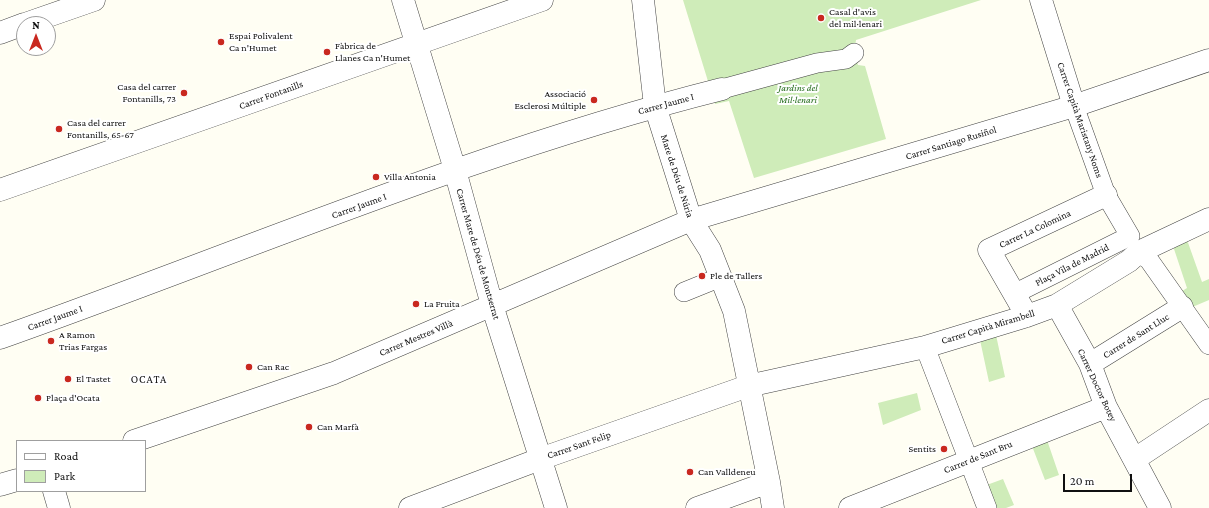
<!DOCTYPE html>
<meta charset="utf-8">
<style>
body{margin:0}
#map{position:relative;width:1209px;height:508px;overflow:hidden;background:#fffef3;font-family:"Crimson Pro",serif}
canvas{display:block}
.legend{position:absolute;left:16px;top:440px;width:130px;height:52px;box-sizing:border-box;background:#fff;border:1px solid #9f9f9f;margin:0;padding:5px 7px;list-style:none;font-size:12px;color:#101010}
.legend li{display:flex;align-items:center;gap:8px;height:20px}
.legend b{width:20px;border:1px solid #9f9f9f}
.north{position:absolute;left:16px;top:16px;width:40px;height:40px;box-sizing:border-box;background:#fff;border:1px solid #9f9f9f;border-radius:50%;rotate:0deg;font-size:11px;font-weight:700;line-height:16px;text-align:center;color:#101010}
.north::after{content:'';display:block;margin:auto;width:14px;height:18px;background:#c9281f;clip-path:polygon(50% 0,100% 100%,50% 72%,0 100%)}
.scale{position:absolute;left:1063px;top:474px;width:69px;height:18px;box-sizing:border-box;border:2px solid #101010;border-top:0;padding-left:5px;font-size:12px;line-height:14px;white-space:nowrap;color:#101010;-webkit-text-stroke:3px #fff;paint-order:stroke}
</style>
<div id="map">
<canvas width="1209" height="508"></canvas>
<ul class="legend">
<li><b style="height:5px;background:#fff"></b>Road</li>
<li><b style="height:11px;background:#cfecb9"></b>Park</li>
</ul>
<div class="north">N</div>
<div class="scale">20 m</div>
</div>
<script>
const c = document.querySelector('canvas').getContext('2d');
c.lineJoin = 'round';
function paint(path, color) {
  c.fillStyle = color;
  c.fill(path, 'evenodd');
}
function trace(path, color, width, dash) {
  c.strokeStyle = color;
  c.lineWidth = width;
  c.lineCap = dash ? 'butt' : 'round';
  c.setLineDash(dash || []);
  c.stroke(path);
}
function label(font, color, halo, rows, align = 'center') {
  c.font = font + ' "Crimson Pro",serif';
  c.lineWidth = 4;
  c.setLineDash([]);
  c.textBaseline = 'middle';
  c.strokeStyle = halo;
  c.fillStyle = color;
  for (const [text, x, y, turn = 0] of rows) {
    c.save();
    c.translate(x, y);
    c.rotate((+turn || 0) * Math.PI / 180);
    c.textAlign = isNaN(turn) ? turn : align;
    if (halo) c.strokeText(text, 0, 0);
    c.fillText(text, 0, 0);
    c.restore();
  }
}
const green = new Path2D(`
 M 683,0 L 981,0 L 856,40 L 854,53 L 858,65 L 865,66 L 886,139 L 754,178 L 729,101 L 715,104 Z
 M 1186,237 L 1202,282 L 1209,279 L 1209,300 L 1190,308 L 1179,293 L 1187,288 L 1172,243 Z
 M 996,335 L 1005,377 L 989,382 L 980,340 Z
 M 917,393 L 921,410 L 883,425 L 878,403 Z
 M 1047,440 L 1059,475 L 1045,480 L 1032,446 Z
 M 1003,479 L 1014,505 L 1006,508 L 993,508 L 984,486 Z`);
const pedestrian = new Path2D(`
 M 722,89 L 817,63 L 846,59 L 854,53
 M 1139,252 L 1149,260 L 1209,345
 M 684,292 L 721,277
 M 1014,294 L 1130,236 L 1106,195 L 1074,106
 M 925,347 L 987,508`);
const minor = new Path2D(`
 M 403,0 L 453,163 L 492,305 L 556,508
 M 643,0 L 655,106 L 691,220 L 710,250 L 734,311 L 769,482 L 773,508
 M 1041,0 L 1074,106
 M 25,24 L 94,0
 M 0,33 L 24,24
 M 0,190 L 542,0
 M 1057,305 L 1090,364 L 1106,407 L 1160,508
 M 1027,316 L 989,250 L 1106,195
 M 0,338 C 240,253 475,151 722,89
 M 1090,364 L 1182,307
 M 134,441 L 334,373 L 691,220 L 1074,106 L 1209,60
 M 1135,459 L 1209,410
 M 0,485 L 17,480
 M 54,491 L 59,508
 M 410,508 L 540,459 L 748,386 L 925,347 L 1027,316 L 1057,305 L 1129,261 L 1139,252 L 1209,219
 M 697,508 L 769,482
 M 850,508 L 1106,407`);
const markers = [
 [821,18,4,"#c9281f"],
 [221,42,4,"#c9281f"],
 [327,52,4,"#c9281f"],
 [184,93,4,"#c9281f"],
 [594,100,4,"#c9281f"],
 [59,129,4,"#c9281f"],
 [376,177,4,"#c9281f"],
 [702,276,4,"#c9281f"],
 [416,304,4,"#c9281f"],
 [51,341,4,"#c9281f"],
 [249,367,4,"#c9281f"],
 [68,379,4,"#c9281f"],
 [38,398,4,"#c9281f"],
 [309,427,4,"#c9281f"],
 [944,449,4,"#c9281f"],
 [690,472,4,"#c9281f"]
];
const poiNames = [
 ["Casal d'avis",829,12],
 ["del mil·lenari",829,24],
 ["Espai Polivalent",229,36],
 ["Ca n'Humet",229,48],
 ["Fàbrica de",335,46],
 ["Llanes Ca n'Humet",335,58],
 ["Casa del carrer",176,87,"right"],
 ["Fontanills, 73",176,99,"right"],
 ["Associació",586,94,"right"],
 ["Esclerosi Múltiple",586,106,"right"],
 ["Casa del carrer",67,123],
 ["Fontanills, 65-67",67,135],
 ["Villa Antonia",384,177],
 ["Ple de Tallers",710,276],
 ["La Fruita",424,304],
 ["A Ramon",59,335],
 ["Trias Fargas",59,347],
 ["Can Rac",257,367],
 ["El Tastet",76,379],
 ["Plaça d'Ocata",46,398],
 ["Can Marfà",317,427],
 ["Sentits",936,449,"right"],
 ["Can Valldeneu",698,472]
];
const parkNames = [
 ["Jardins del",798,88],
 ["Mil·lenari",798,100]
];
const streetNames = [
 ["Carrer Fontanills",271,95,-20],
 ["Carrer Jaume I",666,104,-15],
 ["Carrer Capità Maristany Noms",1080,120,71],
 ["Carrer Santiago Rusiñol",951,143,-17],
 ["Mare de Déu de Núria",677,176,72],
 ["Carrer Jaume I",359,206,-20],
 ["Carrer La Colomina",1035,229,-25],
 ["Carrer Mare de Déu de Montserrat",478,254,74],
 ["Plaça Vila de Madrid",1072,265,-27],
 ["Carrer Jaume I",55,318,-20],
 ["Carrer Capità Mirambell",988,327,-17],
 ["Carrer de Sant Lluc",1136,336,-32],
 ["Carrer Mestres Villà",416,338,-23],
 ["Carrer Doctor Botey",1097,385,65],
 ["Carrer Sant Felip",579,445,-19],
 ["Carrer de Sant Bru",978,457,-22]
];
const neighbourhoodNames = [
 ["OCATA",149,380]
];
paint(green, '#cfecb9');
trace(pedestrian, '#434343', 20);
trace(minor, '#434343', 23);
trace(pedestrian, '#fff', 19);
trace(minor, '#fff', 22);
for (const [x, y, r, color] of markers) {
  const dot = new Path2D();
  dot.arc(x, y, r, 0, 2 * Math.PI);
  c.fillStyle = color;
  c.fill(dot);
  trace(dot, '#fff', 1.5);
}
label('10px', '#101010', '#fff', poiNames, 'left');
label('italic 10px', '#246c1b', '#fff', parkNames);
label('10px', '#101010', '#fff', streetNames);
c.letterSpacing = '1px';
label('11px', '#101010', '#fff', neighbourhoodNames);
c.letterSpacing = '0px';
</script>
